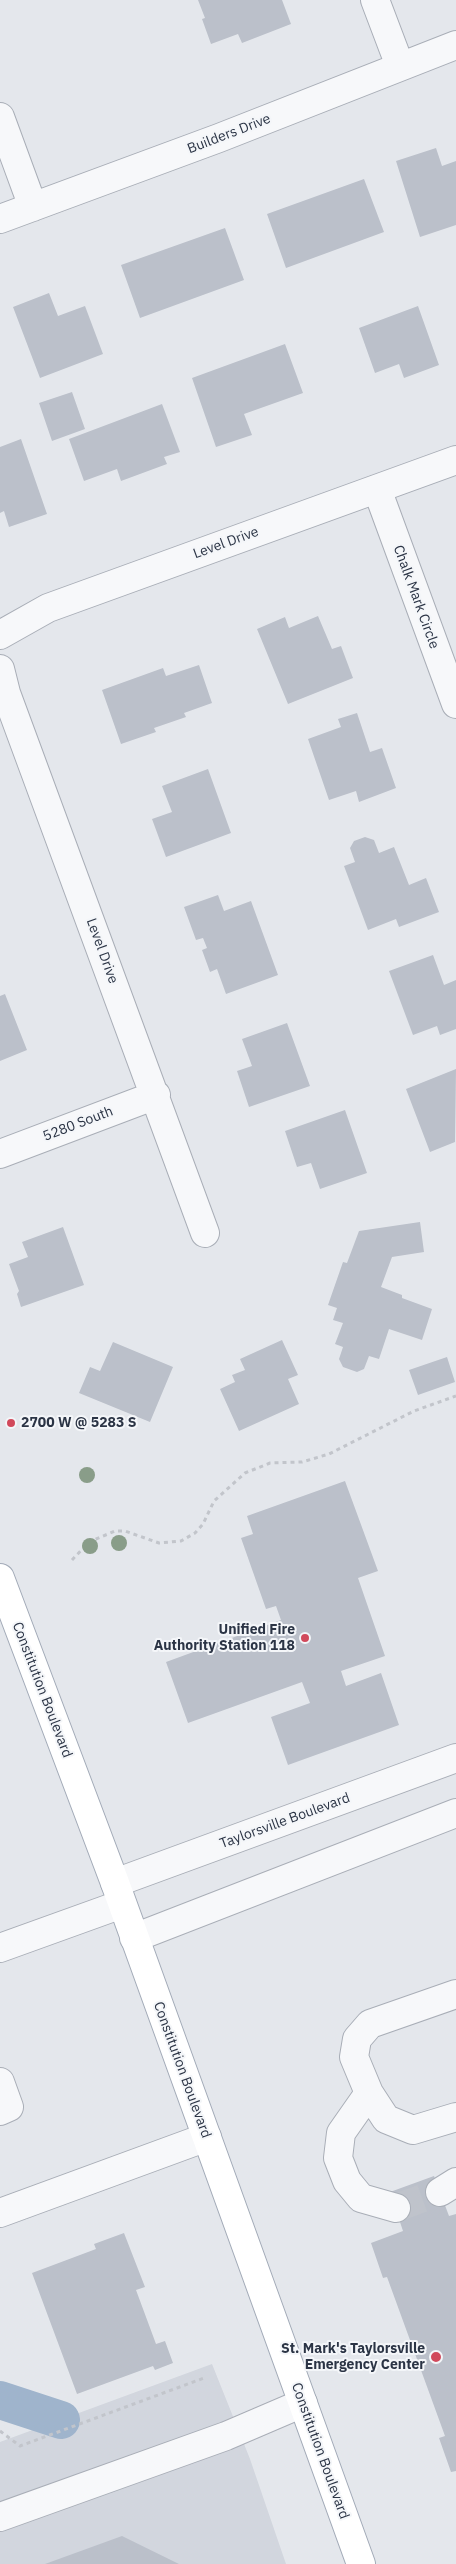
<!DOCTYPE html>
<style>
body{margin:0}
canvas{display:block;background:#e4e7ec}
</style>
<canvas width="456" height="2564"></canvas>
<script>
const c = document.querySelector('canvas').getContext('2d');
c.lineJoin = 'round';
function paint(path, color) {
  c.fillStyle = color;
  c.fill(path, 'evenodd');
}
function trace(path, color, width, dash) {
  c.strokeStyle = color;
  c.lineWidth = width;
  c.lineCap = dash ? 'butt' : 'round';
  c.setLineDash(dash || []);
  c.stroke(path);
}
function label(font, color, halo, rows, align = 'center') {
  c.font = font + ' "IBM Plex Sans",sans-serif';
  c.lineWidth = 4;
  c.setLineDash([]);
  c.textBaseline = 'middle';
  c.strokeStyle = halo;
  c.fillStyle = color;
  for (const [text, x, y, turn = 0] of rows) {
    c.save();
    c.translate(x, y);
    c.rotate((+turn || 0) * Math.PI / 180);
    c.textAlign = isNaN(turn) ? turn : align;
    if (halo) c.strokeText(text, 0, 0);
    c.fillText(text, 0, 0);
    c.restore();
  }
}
const built = new Path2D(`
 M 212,2364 L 250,2459 L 286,2564 L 0,2564 L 0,2442 Z`);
const canal = new Path2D(`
 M 0,2400 L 61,2420`);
const building = new Path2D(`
 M 198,0 L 282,0 L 291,24 L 242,43 L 238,34 L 211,44 L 202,19 L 205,18 Z
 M 436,148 L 442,166 L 456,161 L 456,225 L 420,237 L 396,161 Z
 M 364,179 L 384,232 L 286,268 L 267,214 Z
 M 225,228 L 244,280 L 140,318 L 121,265 Z
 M 49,293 L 58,316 L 85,306 L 103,354 L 40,378 L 13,307 Z
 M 418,306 L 439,365 L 404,378 L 399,364 L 375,373 L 359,328 Z
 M 285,344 L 303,393 L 244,414 L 252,435 L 216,447 L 192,378 Z
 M 72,392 L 85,429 L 52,441 L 39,403 Z
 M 162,404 L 180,452 L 164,457 L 167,464 L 121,481 L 117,469 L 84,481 L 69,439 Z
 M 21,439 L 47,514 L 9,527 L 4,511 L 0,513 L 0,447 Z
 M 318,616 L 332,649 L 341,646 L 353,678 L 288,704 L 257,629 L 285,617 L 289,628 Z
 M 199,665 L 212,703 L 184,713 L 186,717 L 154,728 L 156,732 L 121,744 L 102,690 L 163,668 L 166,676 Z
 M 357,713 L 370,752 L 382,748 L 396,788 L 359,802 L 356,791 L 329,800 L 308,739 L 341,727 L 338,719 Z
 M 208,769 L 231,833 L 166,857 L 152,819 L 172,812 L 162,786 Z
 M 365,837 L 374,840 L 379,853 L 394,847 L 409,885 L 426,878 L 439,912 L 399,927 L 396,919 L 368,930 L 344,866 L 355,862 L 350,848 L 354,841 Z
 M 218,895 L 224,911 L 251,901 L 278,975 L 226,994 L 217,969 L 210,972 L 202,950 L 207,948 L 203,938 L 196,940 L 184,907 Z
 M 433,955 L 444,985 L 456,980 L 456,1029 L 440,1035 L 437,1026 L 413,1035 L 389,971 Z
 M 5,994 L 27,1050 L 0,1061 L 0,996 Z
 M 287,1023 L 310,1086 L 249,1107 L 237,1071 L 252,1066 L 242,1039 Z
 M 456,1069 L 455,1142 L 430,1152 L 406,1089 Z
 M 345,1110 L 367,1173 L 320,1189 L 311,1163 L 297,1167 L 285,1131 Z
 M 420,1222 L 424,1252 L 392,1257 L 381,1287 L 402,1295 L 402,1298 L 432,1309 L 422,1340 L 389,1329 L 379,1359 L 369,1356 L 364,1369 L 357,1372 L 343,1367 L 339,1359 L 343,1347 L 335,1344 L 343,1323 L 333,1320 L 337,1308 L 328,1305 L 343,1262 L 347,1263 L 359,1231 Z
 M 63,1227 L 84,1285 L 21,1307 L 17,1294 L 19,1291 L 9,1264 L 28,1257 L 22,1242 Z
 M 282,1340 L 298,1375 L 288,1379 L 299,1404 L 239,1431 L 220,1389 L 235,1382 L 232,1375 L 245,1370 L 240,1359 Z
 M 113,1342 L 173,1367 L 150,1422 L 79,1393 L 90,1367 L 100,1371 Z
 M 447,1357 L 455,1382 L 418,1395 L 409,1370 Z
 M 345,1481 L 378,1571 L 358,1578 L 385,1656 L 341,1671 L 346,1686 L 381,1673 L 399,1725 L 288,1765 L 271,1717 L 310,1703 L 302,1682 L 188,1723 L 166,1662 L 281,1620 L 276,1606 L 266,1609 L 241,1538 L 253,1534 L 247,1516 Z
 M 434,2176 L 449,2216 L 456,2214 L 456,2471 L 451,2472 L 439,2438 L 445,2436 L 387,2277 L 383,2278 L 371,2243 L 403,2231 L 390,2192 Z
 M 124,2233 L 145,2287 L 136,2290 L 156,2344 L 165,2341 L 173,2363 L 155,2370 L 153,2366 L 77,2394 L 32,2273 L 96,2249 L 94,2244 Z
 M 122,2536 L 179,2564 L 45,2564 Z`);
const minorTunnel = new Path2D(`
 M 396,2208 L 440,2192`);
const path = new Path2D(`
 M 72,1560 L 89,1542 L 115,1531 L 125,1531 L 159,1543 L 181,1541 L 195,1533 L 203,1524 L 214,1501 L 245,1473 L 270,1463 L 302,1462 L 329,1454 L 414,1411 L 456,1396
 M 0,2431 L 20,2446 L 204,2378`);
const minor = new Path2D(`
 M 375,0 L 400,66
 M 0,117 L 33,207
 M 0,219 L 219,138 L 456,45
 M 377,489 L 456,704
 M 0,635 L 48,608 L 456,460
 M 0,669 L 6,693 L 205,1233
 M 0,1154 L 156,1095
 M 115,1883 L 456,1758
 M 134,1938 L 456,1813
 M 0,1948 L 122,1904
 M 456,1994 L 370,2024 L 357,2039 L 354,2057 L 369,2093 L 386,2119 L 413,2130 L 456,2117
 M 0,2082 L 9,2107 L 0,2111
 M 369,2093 L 341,2133 L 338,2158 L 347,2181 L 361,2198 L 396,2208
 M 440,2192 L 456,2182
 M 0,2213 L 207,2137
 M 0,2517 L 226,2436 L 303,2403`);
const major = new Path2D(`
 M 0,1578 L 115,1883 L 361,2564`);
const trees = [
 [87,1475],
 [119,1543],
 [90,1546]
];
const markers = [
 [11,1423,5,"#d1495b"],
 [305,1638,5,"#d1495b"],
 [436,2357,6,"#d1495b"]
];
const streetNames = [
 ["Builders Drive",229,134,-21],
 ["Level Drive",226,543,-20],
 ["Chalk Mark Circle",416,597,70],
 ["Level Drive",102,951,70],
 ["5280 South",78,1124,-21],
 ["Constitution Boulevard",42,1690,69],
 ["Taylorsville Boulevard",285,1821,-20],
 ["Constitution Boulevard",182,2070,70],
 ["Constitution Boulevard",320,2451,70]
];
const poiNames = [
 ["2700 W @ 5283 S",21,1423,"left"],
 ["Unified Fire",295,1630],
 ["Authority Station 118",295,1646],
 ["St. Mark's Taylorsville",425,2349],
 ["Emergency Center",425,2365]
];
paint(built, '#d2d6de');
trace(canal, '#9fb4cc', 38);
paint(building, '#bbc0ca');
trace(minorTunnel, '#bfc3cb', 28, [28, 14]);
trace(minor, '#a9aeb7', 30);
trace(major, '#a3abb8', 30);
trace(path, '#c2c5cb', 3, [4, 4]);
trace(minor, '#f7f8fa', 28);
trace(major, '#fff', 28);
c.fillStyle = '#899d89';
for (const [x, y] of trees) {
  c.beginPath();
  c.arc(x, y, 8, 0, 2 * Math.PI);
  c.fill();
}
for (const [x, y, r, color] of markers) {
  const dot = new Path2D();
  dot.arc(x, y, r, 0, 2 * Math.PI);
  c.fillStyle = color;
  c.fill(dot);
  trace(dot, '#f4f6f9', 2);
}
label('14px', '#2b3445', '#f4f6f9', streetNames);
label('bold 14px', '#2b3445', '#f4f6f9', poiNames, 'right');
</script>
